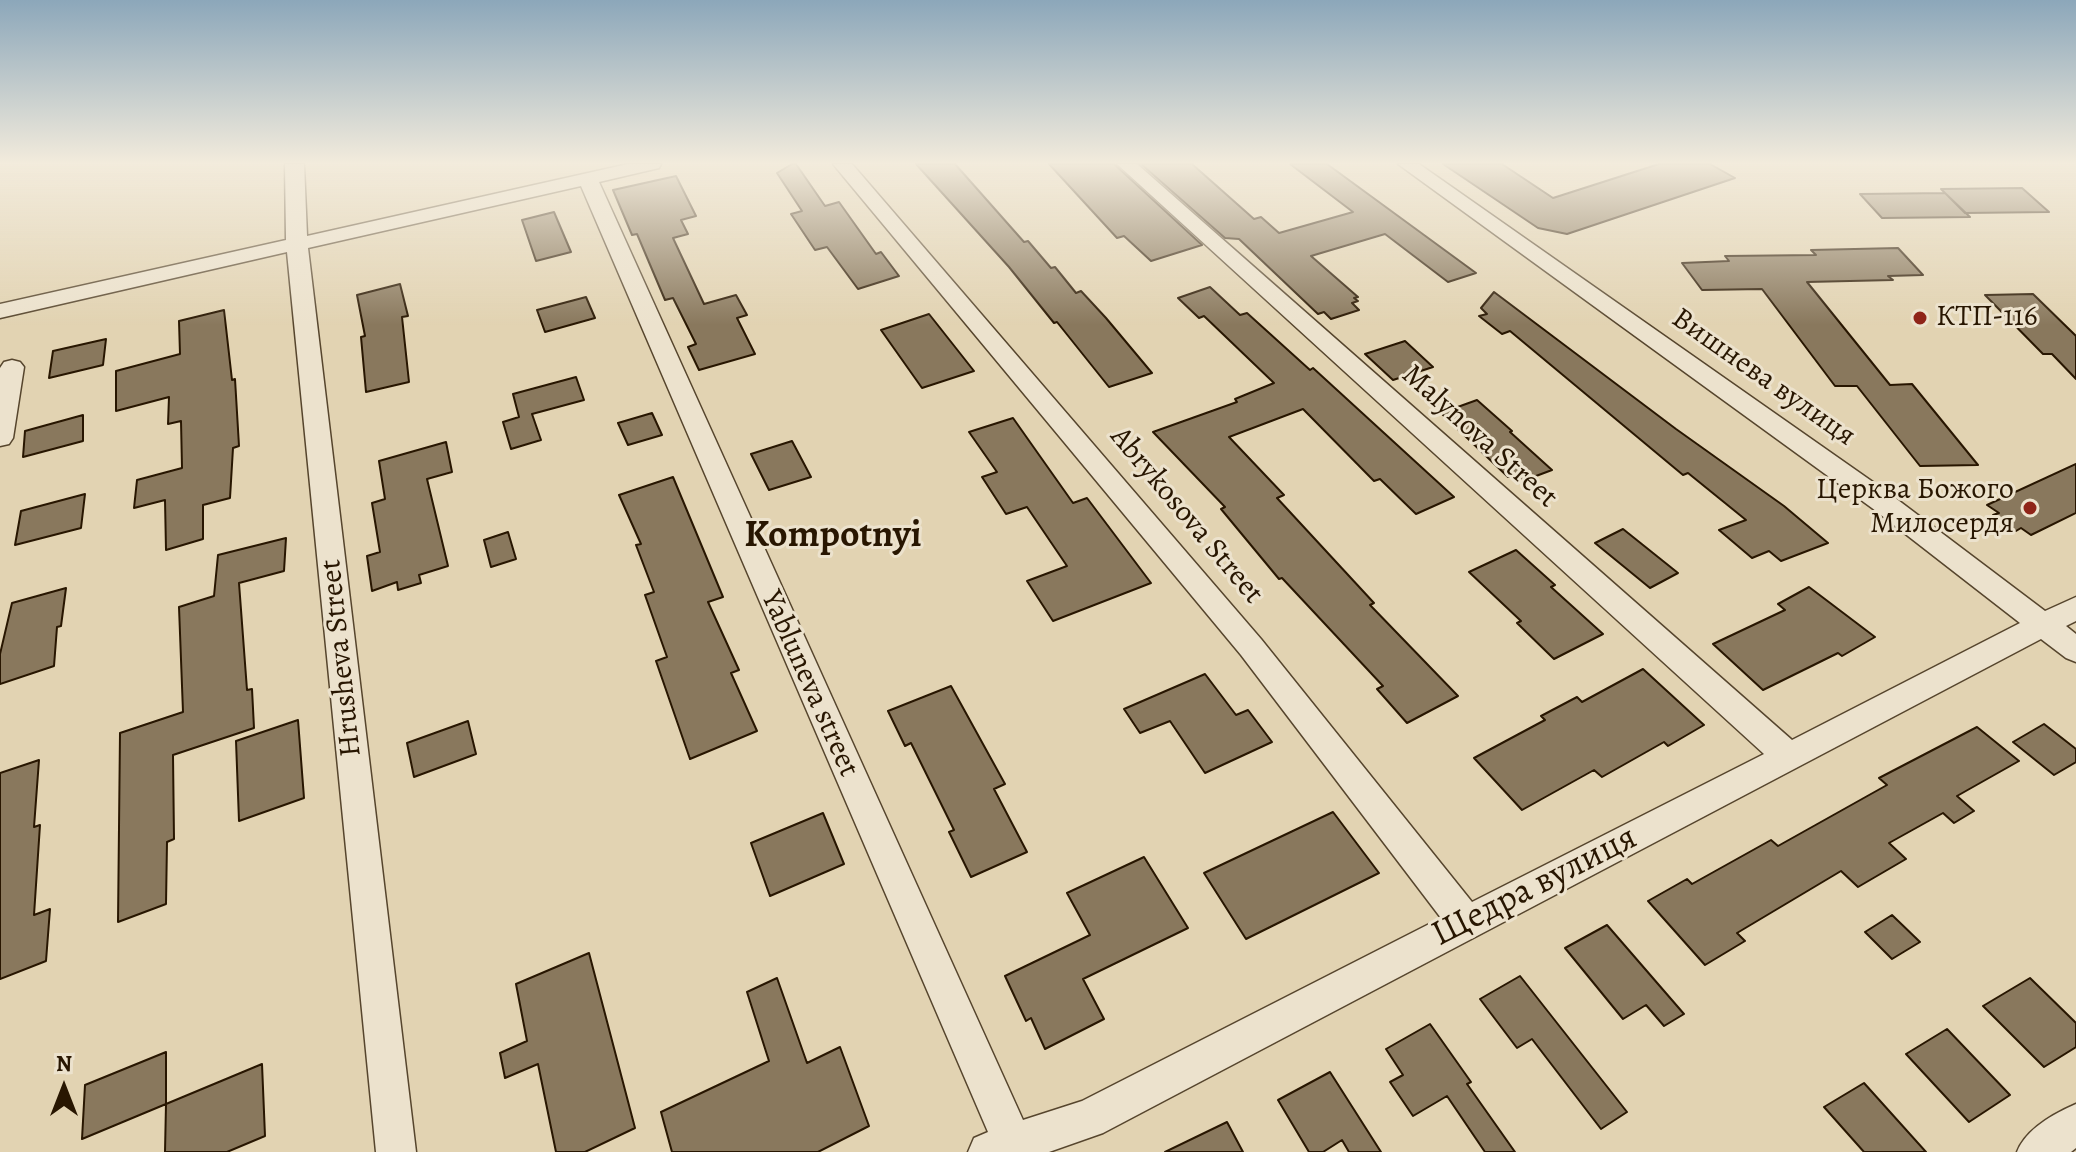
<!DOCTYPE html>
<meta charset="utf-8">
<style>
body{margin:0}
#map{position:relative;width:2076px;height:1152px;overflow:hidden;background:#e2d3b2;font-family:Alegreya,serif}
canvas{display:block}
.north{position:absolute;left:24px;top:1048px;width:80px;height:80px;-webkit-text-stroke:6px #ece2cd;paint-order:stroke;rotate:0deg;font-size:22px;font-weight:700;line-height:32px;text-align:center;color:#281601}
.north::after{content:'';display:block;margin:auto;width:28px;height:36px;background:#281601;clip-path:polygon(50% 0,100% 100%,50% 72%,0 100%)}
</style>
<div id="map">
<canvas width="2076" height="1152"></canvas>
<div class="north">N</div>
</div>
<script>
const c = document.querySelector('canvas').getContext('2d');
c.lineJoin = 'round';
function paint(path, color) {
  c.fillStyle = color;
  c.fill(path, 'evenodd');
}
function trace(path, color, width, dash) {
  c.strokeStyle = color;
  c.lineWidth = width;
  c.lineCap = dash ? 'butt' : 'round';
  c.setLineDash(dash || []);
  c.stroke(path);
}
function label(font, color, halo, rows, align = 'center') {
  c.font = font + ' Alegreya,serif';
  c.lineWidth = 6;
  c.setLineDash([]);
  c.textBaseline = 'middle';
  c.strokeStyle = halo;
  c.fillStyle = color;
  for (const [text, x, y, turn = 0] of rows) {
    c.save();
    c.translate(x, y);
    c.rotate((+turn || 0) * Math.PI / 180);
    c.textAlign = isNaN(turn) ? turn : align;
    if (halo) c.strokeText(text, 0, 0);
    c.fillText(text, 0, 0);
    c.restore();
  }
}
const building = new Path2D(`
 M 792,164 L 796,164 L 825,206 L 839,202 L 876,254 L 881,252 L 899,276 L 858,289 L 827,247 L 815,250 L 791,214 L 802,211 L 777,173 Z
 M 916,164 L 955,164 L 1024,242 L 1028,241 L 1051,268 L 1055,267 L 1076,293 L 1081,291 L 1106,318 L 1152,373 L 1109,387 L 1057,322 L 1054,323 L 1009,267 Z
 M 1049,164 L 1114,164 L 1202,245 L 1151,261 L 1124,236 L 1117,238 Z
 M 1141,164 L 1192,164 L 1254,219 L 1261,217 L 1279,233 L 1353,212 L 1290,164 L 1327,164 L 1476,273 L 1448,282 L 1385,234 L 1311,256 L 1358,297 L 1354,298 L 1358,301 L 1352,303 L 1359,310 L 1331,319 L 1324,312 L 1318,314 L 1239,239 L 1225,238 Z
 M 1443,164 L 1502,164 L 1553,198 L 1659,164 L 1710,164 L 1735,178 L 1567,234 L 1538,228 Z
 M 676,176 L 696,216 L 681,220 L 688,234 L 673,238 L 704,304 L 736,295 L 747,315 L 737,318 L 755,354 L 699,370 L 688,347 L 696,344 L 673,298 L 665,300 L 637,234 L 632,235 L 613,190 Z
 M 2022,188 L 2049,212 L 1965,213 L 1941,189 Z
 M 1945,193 L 1970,217 L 1882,218 L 1860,194 Z
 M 554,212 L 571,252 L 536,261 L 522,220 Z
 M 1898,248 L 1923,275 L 1888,276 L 1893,280 L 1807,282 L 1890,385 L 1912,384 L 1978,465 L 1920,466 L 1857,386 L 1835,386 L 1762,289 L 1702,290 L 1682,263 L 1729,261 L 1725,256 L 1816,255 L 1811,250 Z
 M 400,284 L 408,316 L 402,317 L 409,382 L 366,392 L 361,337 L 365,336 L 357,295 Z
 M 1210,287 L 1240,315 L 1247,313 L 1310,370 L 1313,368 L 1454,497 L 1416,514 L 1380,479 L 1374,481 L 1303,409 L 1229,437 L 1284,495 L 1277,498 L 1374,603 L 1370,605 L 1458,696 L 1407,723 L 1377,689 L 1383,686 L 1282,578 L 1279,579 L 1221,509 L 1225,507 L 1153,432 L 1237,402 L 1235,399 L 1274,383 L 1204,316 L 1199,318 L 1178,298 Z
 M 1494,292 L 1676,429 L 1784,506 L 1828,543 L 1781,561 L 1769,551 L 1752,558 L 1719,530 L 1746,520 L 1688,473 L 1683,475 L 1510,331 L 1502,334 L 1479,316 L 1487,314 L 1481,308 Z
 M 2033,294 L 2076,336 L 2076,379 L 2052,354 L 2043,354 L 1985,295 Z
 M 586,297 L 595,318 L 545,332 L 537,310 Z
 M 224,310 L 232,380 L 235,379 L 239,446 L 233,448 L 230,498 L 203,505 L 203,539 L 166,550 L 165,500 L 134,508 L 137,480 L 182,468 L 181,421 L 168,424 L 169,397 L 116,411 L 116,371 L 180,354 L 179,321 Z
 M 929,314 L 974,371 L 922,388 L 881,330 Z
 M 106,339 L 103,365 L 49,378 L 53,351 Z
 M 1405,341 L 1433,367 L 1393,380 L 1365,354 Z
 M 576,377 L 584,400 L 532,414 L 541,440 L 511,449 L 503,422 L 519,417 L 513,394 Z
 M 1477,400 L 1512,431 L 1510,432 L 1552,470 L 1520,482 L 1513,475 L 1508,477 L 1441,413 Z
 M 652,413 L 662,435 L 628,445 L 618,423 Z
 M 83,415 L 83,441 L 23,457 L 25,431 Z
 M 1013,418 L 1073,503 L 1087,498 L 1151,583 L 1053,621 L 1027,581 L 1067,566 L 1027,507 L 1006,514 L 982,477 L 997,472 L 969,432 Z
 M 792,441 L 811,477 L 769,490 L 751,454 Z
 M 446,442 L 452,472 L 427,479 L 448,566 L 419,575 L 421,583 L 398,590 L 397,582 L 372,591 L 367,556 L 380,552 L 372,503 L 385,499 L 379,461 Z
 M 2076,464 L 2076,513 L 2031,535 L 2021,528 L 2016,531 L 1993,515 L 1999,513 L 1987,505 Z
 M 673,477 L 723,597 L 708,602 L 739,670 L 731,673 L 757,731 L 690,759 L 656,661 L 667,657 L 645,595 L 654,592 L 636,545 L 641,544 L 619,495 Z
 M 85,494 L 81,528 L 15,545 L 21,511 Z
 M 1623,529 L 1678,573 L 1650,588 L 1595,543 Z
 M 508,532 L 516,559 L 491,567 L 484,540 Z
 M 286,538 L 284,571 L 239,583 L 247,690 L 252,689 L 254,728 L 173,755 L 174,839 L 167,842 L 166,904 L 118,922 L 120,733 L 183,712 L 179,607 L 214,596 L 218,555 Z
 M 1516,550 L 1555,585 L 1551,587 L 1603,634 L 1554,659 L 1517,623 L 1521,621 L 1469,572 Z
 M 1809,587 L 1875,637 L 1842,656 L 1838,653 L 1763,690 L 1713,644 L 1785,610 L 1778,604 Z
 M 66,588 L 61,626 L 57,627 L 54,666 L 0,684 L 0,654 L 12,603 Z
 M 1643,669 L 1704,725 L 1668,746 L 1664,742 L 1602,777 L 1594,770 L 1522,810 L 1474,758 L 1545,720 L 1541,716 L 1577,697 L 1582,702 Z
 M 1205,674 L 1236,715 L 1248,710 L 1272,742 L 1205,773 L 1170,721 L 1140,733 L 1124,709 Z
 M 951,686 L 1005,784 L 994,789 L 1027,852 L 971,877 L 949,832 L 954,830 L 911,743 L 905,746 L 888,711 Z
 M 298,720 L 304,798 L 239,821 L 236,741 Z
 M 468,721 L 476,754 L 414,777 L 407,743 Z
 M 2044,724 L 2076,749 L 2076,762 L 2054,775 L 2013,742 Z
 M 1977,727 L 2019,761 L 1957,796 L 1974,811 L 1954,823 L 1943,813 L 1889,843 L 1906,859 L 1858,887 L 1841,871 L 1737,933 L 1745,941 L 1705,965 L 1648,901 L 1687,879 L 1692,884 L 1771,840 L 1778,846 L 1887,785 L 1879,778 Z
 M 39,760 L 34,827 L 40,825 L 34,915 L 50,909 L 46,961 L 0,979 L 0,773 Z
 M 1333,812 L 1379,873 L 1246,939 L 1204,873 Z
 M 823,813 L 844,864 L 770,896 L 751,843 Z
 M 1144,857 L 1188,928 L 1083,979 L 1104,1019 L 1045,1049 L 1031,1018 L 1026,1021 L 1005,976 L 1090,935 L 1067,893 Z
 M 1892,915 L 1920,942 L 1892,959 L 1865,932 Z
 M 1607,925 L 1684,1014 L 1664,1026 L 1646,1005 L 1623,1019 L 1565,948 Z
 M 589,953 L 635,1128 L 585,1152 L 556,1152 L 538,1064 L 505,1078 L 500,1053 L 527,1041 L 516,984 Z
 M 1520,976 L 1627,1112 L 1601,1129 L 1532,1039 L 1517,1048 L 1480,999 Z
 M 777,978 L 807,1063 L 840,1047 L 869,1126 L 818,1152 L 672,1152 L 661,1112 L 769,1061 L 747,992 Z
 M 2030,978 L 2076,1023 L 2076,1047 L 2044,1067 L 1983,1006 Z
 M 1430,1024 L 1471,1082 L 1467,1084 L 1515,1152 L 1485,1152 L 1447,1096 L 1413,1116 L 1390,1082 L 1403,1075 L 1386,1049 Z
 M 1947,1029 L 2010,1095 L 1969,1122 L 1906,1054 Z
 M 166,1052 L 166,1104 L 82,1139 L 85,1085 Z
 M 262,1064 L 265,1136 L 227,1152 L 165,1152 L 166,1104 Z
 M 1330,1072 L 1381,1152 L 1349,1152 L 1342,1140 L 1323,1152 L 1309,1152 L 1278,1100 Z
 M 1864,1083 L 1926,1152 L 1864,1152 L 1824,1107 Z
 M 1227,1122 L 1243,1152 L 1165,1152 Z`);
const street = new Path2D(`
 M 285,164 L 304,164 L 307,236 L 628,164 L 661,164 L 659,168 L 599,182 L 1023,1120 L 1082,1101 L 1441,918 L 1241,655 L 833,164 L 852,164 L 1261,639 L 1472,902 L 1764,754 L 1117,164 L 1137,164 L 1792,740 L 2020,623 L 1872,508 L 1398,164 L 1419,164 L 1890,494 L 2045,611 L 2076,597 L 2076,621 L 2066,626 L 2076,634 L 2076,662 L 2066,658 L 2041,639 L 1103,1133 L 1049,1152 L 968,1152 L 974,1138 L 988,1132 L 581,186 L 308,248 L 416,1152 L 376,1152 L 287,252 L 0,318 L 0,304 L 286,240 Z
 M 12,360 L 20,362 L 24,367 L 13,438 L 9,444 L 0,446 L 0,368 L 4,362 Z
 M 2076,1104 L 2076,1148 L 2071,1152 L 2017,1152 C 2026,1129 2053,1114 2076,1104 Z`);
const markers = [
 [1920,318,8,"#8f2418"],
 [2030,508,8,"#8f2418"]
];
const poiNames = [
 ["КТП-116",1936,318],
 ["Церква Божого",2014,491,"right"],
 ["Милосердя",2014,525,"right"]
];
const streetNames = [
 ["Вишнева вулиця",1763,378,35],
 ["Malynova Street",1479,437,42],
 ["Abrykosova Street",1186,516,50],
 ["Hrusheva Street",342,658,-96],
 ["Yabluneva street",809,684,66]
];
const nearStreetnames = [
 ["Щедра вулиця",1535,887,-27]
];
const districtNames = [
 ["Kompotnyi",833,537]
];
paint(building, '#89785d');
trace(building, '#281601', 2);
trace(street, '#56452d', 3);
paint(street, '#ece2cd');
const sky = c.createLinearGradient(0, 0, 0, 325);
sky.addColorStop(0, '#8ca7ba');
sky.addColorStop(0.5, '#f2ebdc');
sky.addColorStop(1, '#f2ebdc00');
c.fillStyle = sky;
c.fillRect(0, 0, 2076, 325);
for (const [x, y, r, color] of markers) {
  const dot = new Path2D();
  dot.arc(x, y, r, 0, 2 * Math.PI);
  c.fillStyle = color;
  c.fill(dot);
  trace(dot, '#ece2cd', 3);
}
label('30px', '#281601', '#ece2cd', poiNames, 'left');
label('30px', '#281601', '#ece2cd', streetNames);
label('36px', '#281601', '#ece2cd', nearStreetnames);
label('bold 38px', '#281601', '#ece2cd', districtNames);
</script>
